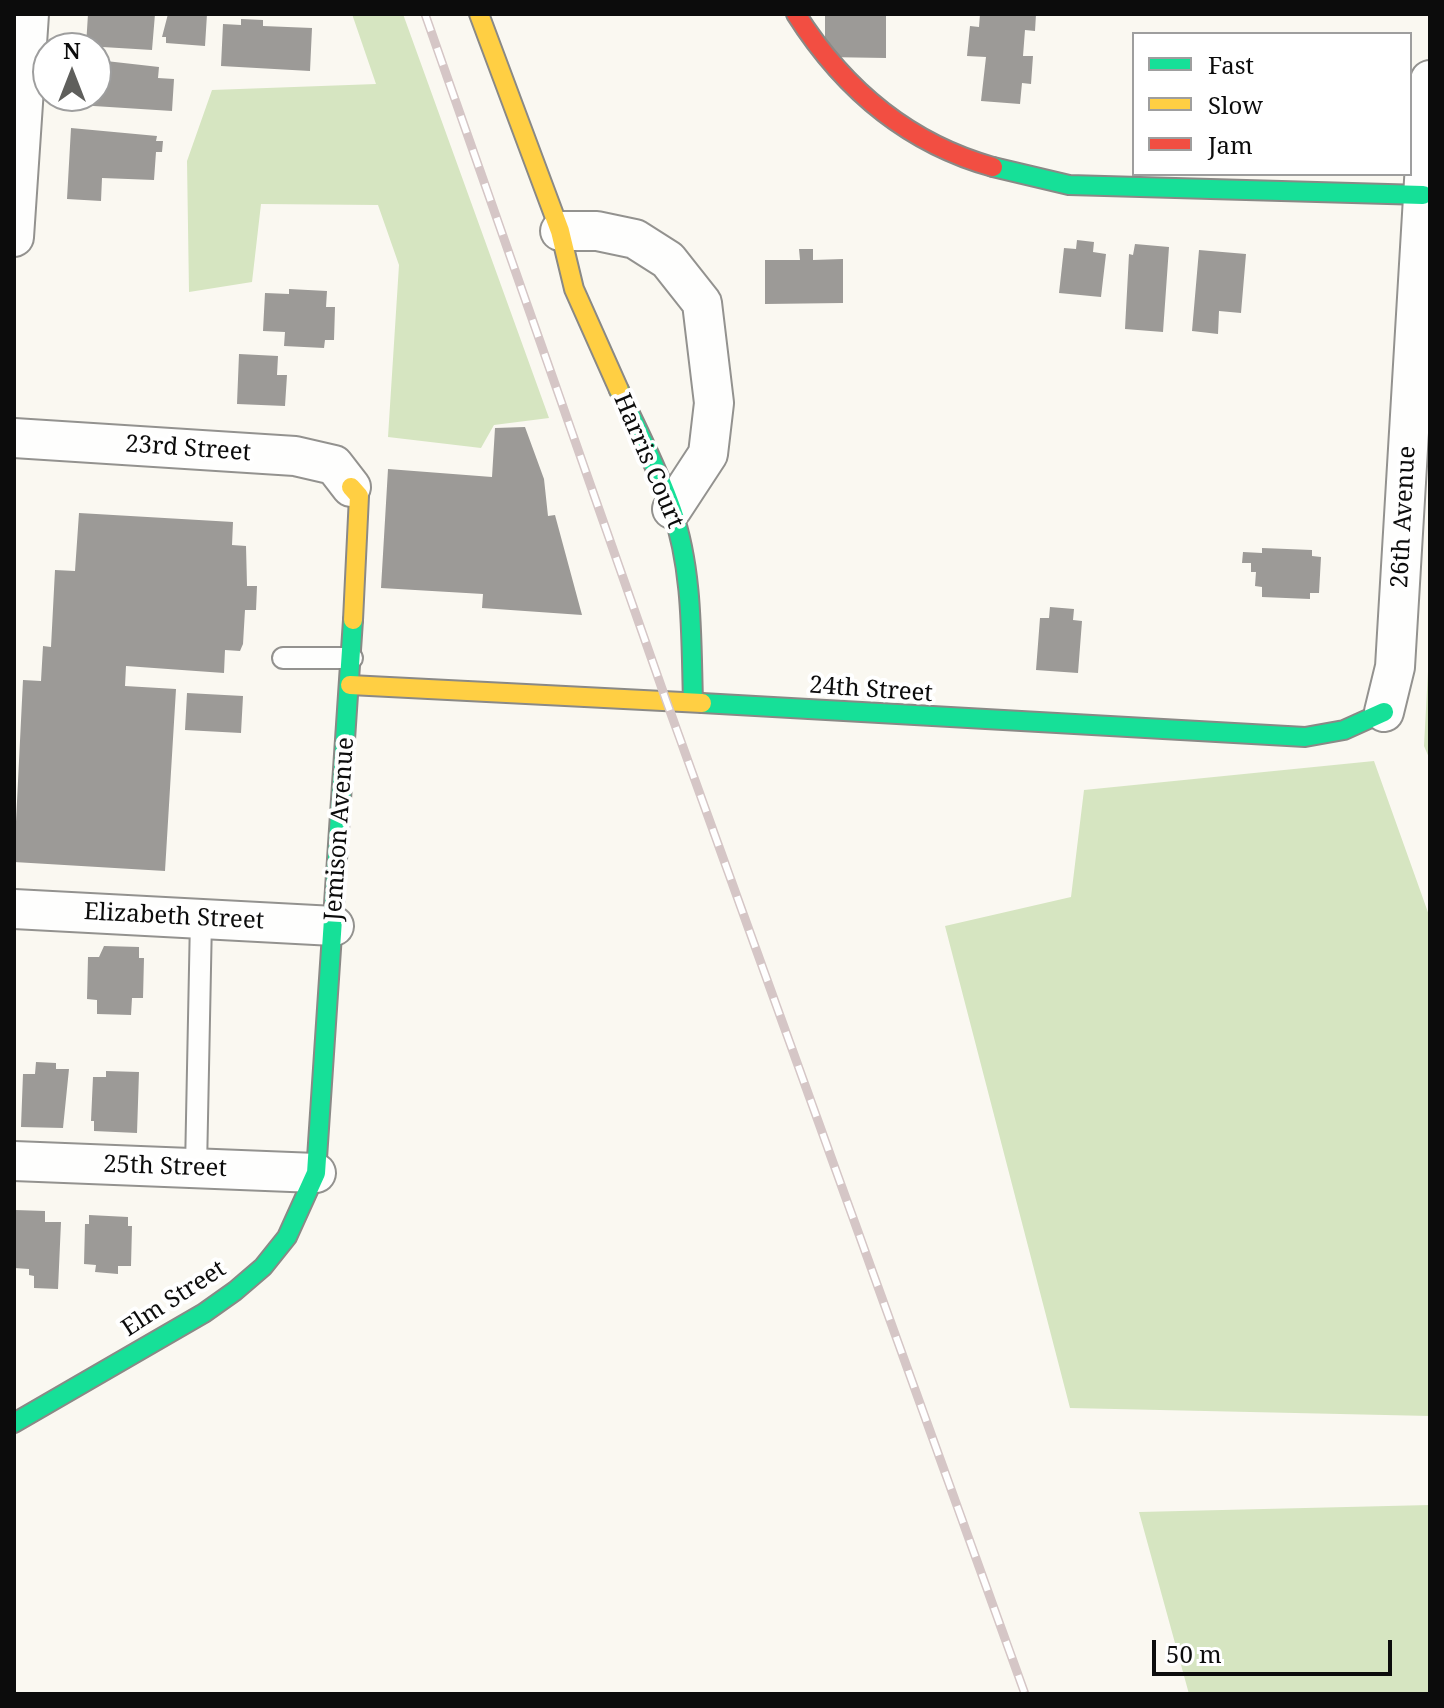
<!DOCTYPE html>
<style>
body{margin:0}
#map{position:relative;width:1444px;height:1708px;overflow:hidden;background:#faf8f1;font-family:"Noto Serif",serif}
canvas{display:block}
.frame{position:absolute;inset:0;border:16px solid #0c0c0c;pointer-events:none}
.legend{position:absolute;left:1132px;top:32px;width:280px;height:144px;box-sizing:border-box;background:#fff;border:2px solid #9e9e9e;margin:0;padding:10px 14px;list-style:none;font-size:24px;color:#0c0c0c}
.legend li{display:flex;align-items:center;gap:16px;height:40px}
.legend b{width:40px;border:2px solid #9e9e9e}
.north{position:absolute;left:32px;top:32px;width:80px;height:80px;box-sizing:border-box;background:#fff;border:2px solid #9e9e9e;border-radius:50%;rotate:0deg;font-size:22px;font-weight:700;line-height:32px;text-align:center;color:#0c0c0c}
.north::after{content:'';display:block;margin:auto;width:28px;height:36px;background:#5f5f5c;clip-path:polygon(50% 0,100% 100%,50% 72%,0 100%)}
.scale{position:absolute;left:1152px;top:1640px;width:240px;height:36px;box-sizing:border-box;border:4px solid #0c0c0c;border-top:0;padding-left:10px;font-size:24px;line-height:28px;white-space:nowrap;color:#0c0c0c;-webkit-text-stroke:6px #fff;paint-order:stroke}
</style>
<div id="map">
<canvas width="1444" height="1708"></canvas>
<div class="frame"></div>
<ul class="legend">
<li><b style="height:10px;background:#16e098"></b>Fast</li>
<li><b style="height:10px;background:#ffcf43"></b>Slow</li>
<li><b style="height:10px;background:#f24e42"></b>Jam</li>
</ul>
<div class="north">N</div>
<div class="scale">50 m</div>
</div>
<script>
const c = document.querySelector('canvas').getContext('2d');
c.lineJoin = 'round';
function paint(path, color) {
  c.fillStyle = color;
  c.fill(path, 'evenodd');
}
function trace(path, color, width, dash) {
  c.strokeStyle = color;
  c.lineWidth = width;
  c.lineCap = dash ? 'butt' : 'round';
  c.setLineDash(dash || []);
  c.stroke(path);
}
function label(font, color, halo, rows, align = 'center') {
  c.font = font + ' "Noto Serif",serif';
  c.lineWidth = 8;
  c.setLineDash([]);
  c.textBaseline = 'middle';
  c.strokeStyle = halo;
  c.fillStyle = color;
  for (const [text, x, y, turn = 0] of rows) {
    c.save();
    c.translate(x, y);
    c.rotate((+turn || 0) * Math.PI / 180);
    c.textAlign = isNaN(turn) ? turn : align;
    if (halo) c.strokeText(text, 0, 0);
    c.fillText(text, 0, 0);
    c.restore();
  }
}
const forest = new Path2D(`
 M 352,14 L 403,14 L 549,418 L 494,425 L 481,448 L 388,437 L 399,265 L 378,205 L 261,204 L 252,282 L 189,292 L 187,161 L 212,90 L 376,84 Z
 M 1430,634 L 1430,760 L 1424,746 Z
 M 1374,761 L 1430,918 L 1430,1416 L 1070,1408 L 945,926 L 1071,897 L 1084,790 Z
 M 1430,1505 L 1430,1694 L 1189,1694 L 1139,1512 Z`);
const building = new Path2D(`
 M 88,14 L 155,14 L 152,50 L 86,46 Z
 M 168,14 L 207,14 L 205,46 L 166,43 L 166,37 L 162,37 Z
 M 825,14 L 886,14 L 886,58 L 825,57 Z
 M 980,14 L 1036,14 L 1035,31 L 1025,30 L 1023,56 L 1033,56 L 1031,84 L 1022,83 L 1020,104 L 981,101 L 986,57 L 967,56 L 970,26 L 979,27 Z
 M 241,19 L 263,20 L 263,26 L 312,28 L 310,71 L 221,66 L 223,24 L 241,25 Z
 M 96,50 L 106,51 L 106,61 L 159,67 L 158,78 L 174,79 L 172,111 L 78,105 L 78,96 L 96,96 Z
 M 71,128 L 157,136 L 156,141 L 163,141 L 162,152 L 156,152 L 154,180 L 102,178 L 101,201 L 67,199 Z
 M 1077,240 L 1094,242 L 1093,252 L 1106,254 L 1101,297 L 1059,293 L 1064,248 L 1076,249 Z
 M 1135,244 L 1169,247 L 1163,332 L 1125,329 L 1129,254 L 1133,255 Z
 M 799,249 L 813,249 L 813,260 L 843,259 L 843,303 L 765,304 L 765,260 L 800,260 Z
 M 1199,250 L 1246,254 L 1241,313 L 1219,311 L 1218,334 L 1192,331 Z
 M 289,289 L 327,291 L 326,307 L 335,307 L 334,340 L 325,340 L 324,348 L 284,346 L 285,332 L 263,331 L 265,293 L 289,294 Z
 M 239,354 L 278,356 L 277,375 L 287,375 L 285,406 L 237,404 Z
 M 525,427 L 544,479 L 548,516 L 555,515 L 582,615 L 482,608 L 483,594 L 381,588 L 388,469 L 492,477 L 495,428 Z
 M 79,513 L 233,522 L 232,545 L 246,546 L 247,586 L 257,586 L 256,610 L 245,610 L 243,644 L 240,651 L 225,650 L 224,673 L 126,666 L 125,686 L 176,689 L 165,871 L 14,862 L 23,680 L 41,681 L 43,646 L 51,647 L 55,570 L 75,571 Z
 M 1262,548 L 1312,550 L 1312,556 L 1321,557 L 1319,593 L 1310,593 L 1310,599 L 1262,597 L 1262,587 L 1255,586 L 1256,572 L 1251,572 L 1251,563 L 1242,563 L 1243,552 L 1262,553 Z
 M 1050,607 L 1074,609 L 1073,620 L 1082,621 L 1078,673 L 1036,670 L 1040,618 L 1049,618 Z
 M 187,693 L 243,696 L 241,733 L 185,730 Z
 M 104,946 L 139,947 L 139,958 L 144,958 L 143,998 L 132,998 L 131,1015 L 97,1014 L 97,1000 L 87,999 L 88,957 L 99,957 Z
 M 36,1062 L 56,1063 L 56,1069 L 69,1069 L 63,1128 L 21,1127 L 23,1074 L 35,1074 Z
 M 106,1071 L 139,1072 L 137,1133 L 94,1131 L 94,1121 L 91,1121 L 93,1077 L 106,1077 Z
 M 15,1210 L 45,1211 L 45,1222 L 61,1222 L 58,1289 L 34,1288 L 34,1276 L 29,1275 L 29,1269 L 14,1268 Z
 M 89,1215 L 128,1217 L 128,1226 L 132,1226 L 131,1266 L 118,1266 L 118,1274 L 95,1272 L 96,1265 L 84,1264 L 85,1224 L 89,1224 Z`);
const lane = new Path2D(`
 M 283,658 L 352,658
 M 196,1168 L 201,919`);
const street = new Path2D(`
 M 560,231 L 597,231 L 635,239 L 668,260 L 702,303 L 714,403 L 708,454 L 672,509
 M 14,237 L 29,14
 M 14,438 L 295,456 L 334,465 L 351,487
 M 1384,712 L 1395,667 L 1430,80
 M 14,909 L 334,926
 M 14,1161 L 316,1173`);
const fast = new Path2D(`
 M 993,167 L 1069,185 L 1423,195
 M 619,390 C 637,430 658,469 672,510 C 693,570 691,638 693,701
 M 702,703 L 1305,737 L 1344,730 L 1384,712
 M 14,1423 L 204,1313 L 235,1291 L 263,1267 L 287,1237 L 316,1173 L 353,620`);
const slow = new Path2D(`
 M 479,14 L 560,231 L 574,289 L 619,390
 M 351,487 L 359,496 L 353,620
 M 350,685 L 702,703`);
const jam = new Path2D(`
 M 796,14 C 843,88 907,143 993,167`);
const rail = new Path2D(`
 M 425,14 L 666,700 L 1025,1694`);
const streetNames = [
 ["23rd Street",188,449,4],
 ["Harris Court",648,461,67],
 ["26th Avenue",1404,517,-87],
 ["24th Street",871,690,4],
 ["Jemison Avenue",340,829,-86],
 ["Elizabeth Street",174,917,3],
 ["25th Street",165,1167,2],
 ["Elm Street",174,1299,-33]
];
paint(forest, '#d6e5c1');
paint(building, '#9c9a97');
trace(lane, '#93928f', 24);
trace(street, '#93928f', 42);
trace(fast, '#8a8986', 22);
trace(slow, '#8a8986', 22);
trace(jam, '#8a8986', 22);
trace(lane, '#fefefd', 20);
trace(street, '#fefefd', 38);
trace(fast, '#16e098', 18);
trace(slow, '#ffcf43', 18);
trace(jam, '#f24e42', 18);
trace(rail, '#d5c6c6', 9);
trace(rail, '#fff', 6, [18]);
label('24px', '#0c0c0c', '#fff', streetNames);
</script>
